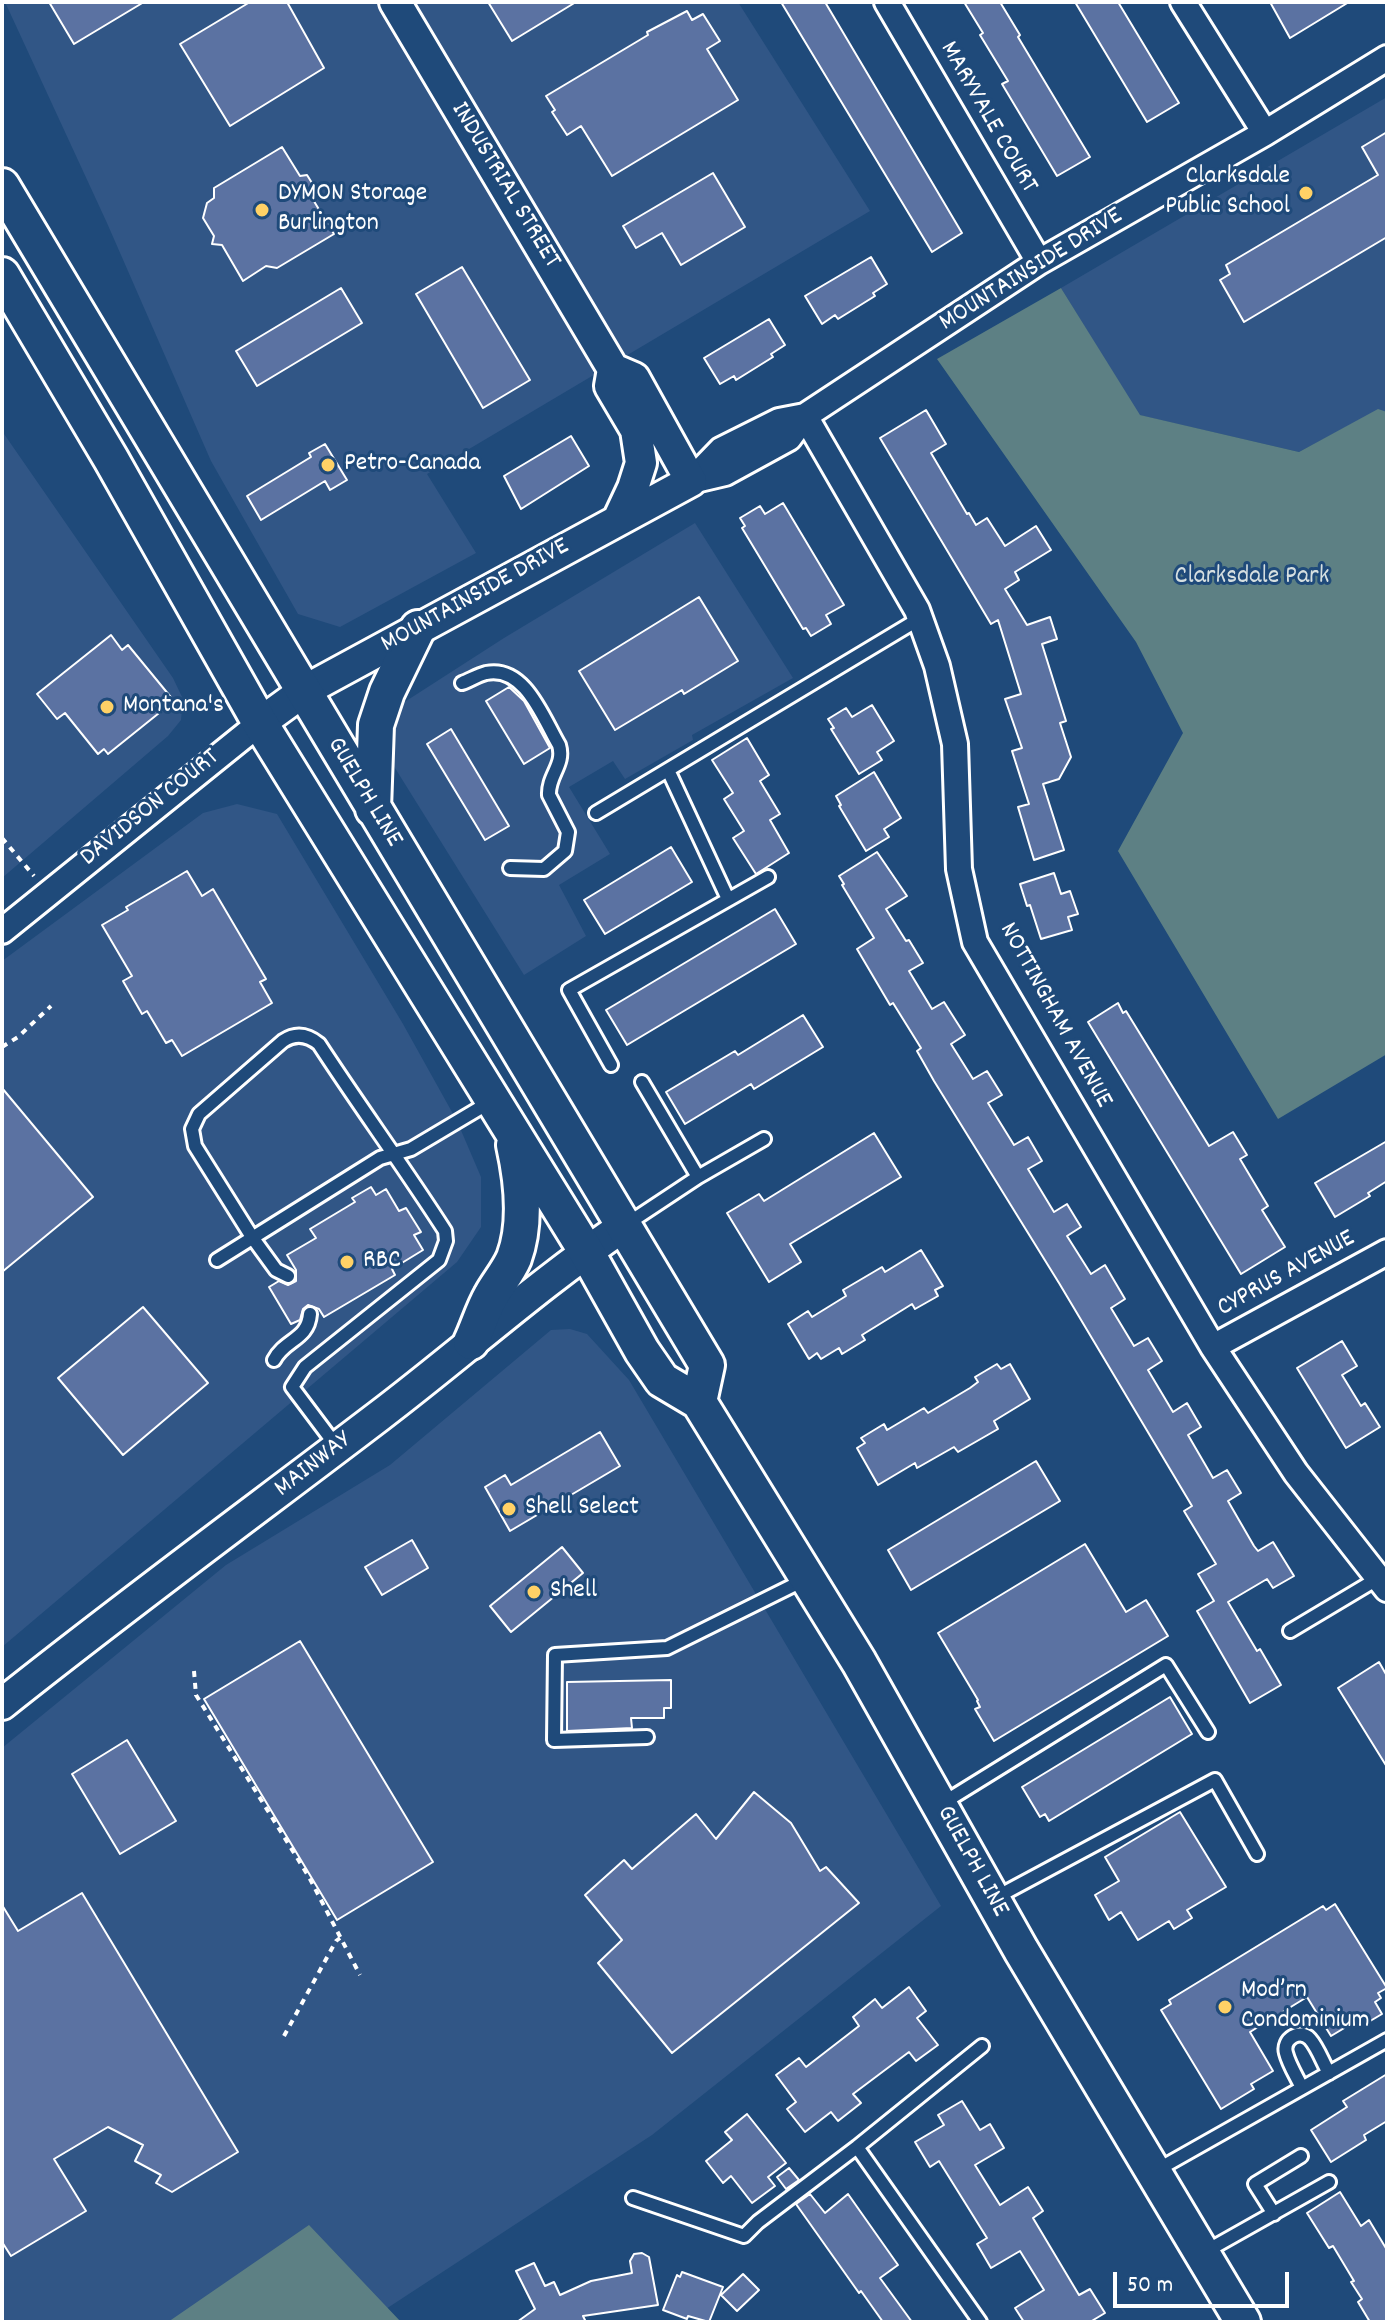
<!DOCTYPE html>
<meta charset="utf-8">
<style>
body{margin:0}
#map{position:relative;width:1389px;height:2324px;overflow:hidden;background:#1f4a7a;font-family:Dekko,sans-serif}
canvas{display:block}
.frame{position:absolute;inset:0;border:4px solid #fff;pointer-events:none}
.scale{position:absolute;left:1113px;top:2272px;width:176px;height:36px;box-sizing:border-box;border:4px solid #fff;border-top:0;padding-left:10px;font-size:24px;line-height:28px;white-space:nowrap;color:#fff;-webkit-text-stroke:6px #1f4a7a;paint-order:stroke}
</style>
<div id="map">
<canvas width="1389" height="2324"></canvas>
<div class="frame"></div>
<div class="scale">50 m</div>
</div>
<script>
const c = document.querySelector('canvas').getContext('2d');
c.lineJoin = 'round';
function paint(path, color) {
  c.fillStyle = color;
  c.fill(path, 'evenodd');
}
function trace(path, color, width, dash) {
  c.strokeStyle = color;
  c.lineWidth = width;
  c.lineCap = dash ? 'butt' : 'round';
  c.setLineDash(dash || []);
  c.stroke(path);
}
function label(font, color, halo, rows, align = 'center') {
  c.font = font + ' Dekko,sans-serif';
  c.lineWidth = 6;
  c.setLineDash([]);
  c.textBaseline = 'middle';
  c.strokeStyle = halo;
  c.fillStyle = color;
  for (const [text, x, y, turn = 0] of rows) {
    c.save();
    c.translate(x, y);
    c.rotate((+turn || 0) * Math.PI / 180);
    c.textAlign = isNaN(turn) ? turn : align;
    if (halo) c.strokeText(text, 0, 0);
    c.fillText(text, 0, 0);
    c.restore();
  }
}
const built = new Path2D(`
 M 5,2 L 738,2 L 870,211 L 427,474 L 476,553 L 340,627 L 298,614 L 211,461 L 107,223 Z
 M 1387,97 L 1387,412 L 1378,410 L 1299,452 L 1139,415 L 1061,288 Z
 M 2,431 L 173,678 L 183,699 L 181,720 L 168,736 L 2,878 Z
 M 695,523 L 793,678 L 692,735 L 693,740 L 625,779 L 613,761 L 569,787 L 610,854 L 559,885 L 586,936 L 524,975 L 390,760 L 393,729 L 403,703 L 504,638 Z
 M 237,804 L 277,814 L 403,1024 L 457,1121 L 481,1177 L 481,1227 L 457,1262 L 2,1647 L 2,961 L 203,813 Z
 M 570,1329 L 587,1334 L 629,1380 L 941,1906 L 652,2135 L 366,2322 L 2,2322 L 2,1748 L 226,1565 L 390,1465 L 551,1330 Z`);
const green = new Path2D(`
 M 1061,288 L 1140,415 L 1299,452 L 1378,409 L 1387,412 L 1387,1054 L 1278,1119 L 1118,851 L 1183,733 L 1136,642 L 937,359 Z
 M 309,2225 L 401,2322 L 168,2322 Z`);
const building = new Path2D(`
 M 49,2 L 144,2 L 74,44 Z
 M 250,2 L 287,2 L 324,68 L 230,126 L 180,44 Z
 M 488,2 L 576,2 L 512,41 Z
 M 781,2 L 825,2 L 962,233 L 932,252 Z
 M 964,2 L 1000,2 L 1020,35 L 1018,37 L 1090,157 L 1057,176 L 1002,84 L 1008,81 L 980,35 L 983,33 Z
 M 1075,2 L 1118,2 L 1179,103 L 1147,122 Z
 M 1270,2 L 1349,2 L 1290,38 Z
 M 687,11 L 692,20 L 703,14 L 720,41 L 707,49 L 738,100 L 612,176 L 581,126 L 567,135 L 552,112 L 555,110 L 546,96 L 648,35 L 647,32 Z
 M 1387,132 L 1387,237 L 1244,322 L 1220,280 L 1230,274 L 1226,265 L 1378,175 L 1362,147 Z
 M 282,147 L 300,176 L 307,175 L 317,191 L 312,198 L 334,234 L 277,268 L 266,266 L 243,281 L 222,245 L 212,244 L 214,236 L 203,218 L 207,203 L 214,198 L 214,188 Z
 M 713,173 L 745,227 L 681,265 L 662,233 L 636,248 L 623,226 Z
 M 871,257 L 887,284 L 873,293 L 875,296 L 838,319 L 835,315 L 822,324 L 805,296 Z
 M 462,267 L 530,380 L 483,408 L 416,294 Z
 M 341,288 L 362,323 L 257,386 L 236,351 Z
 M 769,319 L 785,345 L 771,354 L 773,357 L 736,380 L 734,376 L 720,384 L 704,358 Z
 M 926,410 L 946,444 L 931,453 L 967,514 L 969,513 L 976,525 L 987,518 L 1005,546 L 1036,526 L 1051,550 L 1015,572 L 1019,580 L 1005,589 L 1027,625 L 1050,617 L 1057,639 L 1042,644 L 1066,721 L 1060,723 L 1071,757 L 1059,779 L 1043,784 L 1064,850 L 1034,860 L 1018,807 L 1029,804 L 1012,751 L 1022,748 L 1005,699 L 1021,694 L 998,620 L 991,624 L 880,438 Z
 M 571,436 L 589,466 L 521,509 L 504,476 Z
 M 325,444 L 347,480 L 330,490 L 325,481 L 261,520 L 247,496 L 311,457 L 309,453 Z
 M 783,503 L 844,605 L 826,615 L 831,624 L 811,636 L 806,628 L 803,629 L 742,528 L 745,526 L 740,518 L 760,506 L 765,514 Z
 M 699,597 L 738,661 L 684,694 L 682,690 L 615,730 L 579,671 Z
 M 111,635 L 122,650 L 128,645 L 174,701 L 108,754 L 104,749 L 98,754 L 65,713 L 57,719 L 37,694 Z
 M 509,687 L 524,701 L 550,748 L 524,764 L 486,701 Z
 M 872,705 L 894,741 L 877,752 L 882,760 L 859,774 L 831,729 L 834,728 L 828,719 L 846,708 L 852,717 Z
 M 451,729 L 509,826 L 485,840 L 427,744 Z
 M 747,738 L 769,775 L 760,781 L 780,814 L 770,820 L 789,853 L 756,874 L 733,838 L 744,831 L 724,799 L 733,793 L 712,760 Z
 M 874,772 L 901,818 L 884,829 L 889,837 L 866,851 L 839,806 L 841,805 L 836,796 Z
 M 671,847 L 692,882 L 605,934 L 584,900 Z
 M 877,852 L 907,896 L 886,909 L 906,941 L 909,940 L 923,963 L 909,971 L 932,1009 L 944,1002 L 965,1035 L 951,1044 L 973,1079 L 987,1071 L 1002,1095 L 988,1103 L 1014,1145 L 1028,1137 L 1042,1161 L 1028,1169 L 1054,1212 L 1067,1204 L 1081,1227 L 1067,1236 L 1091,1274 L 1105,1265 L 1125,1299 L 1111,1308 L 1134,1346 L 1148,1338 L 1162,1361 L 1148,1370 L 1173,1412 L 1187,1403 L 1201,1427 L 1188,1435 L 1213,1478 L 1227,1470 L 1241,1493 L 1228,1501 L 1254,1546 L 1258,1551 L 1273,1542 L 1294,1576 L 1273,1588 L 1267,1579 L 1228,1602 L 1257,1651 L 1260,1649 L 1281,1685 L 1250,1703 L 1197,1611 L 1214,1601 L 1198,1574 L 1216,1564 L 1184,1511 L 1192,1506 L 1059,1283 L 934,1081 L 917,1051 L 921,1048 L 893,1003 L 890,1005 L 857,949 L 874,938 L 842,885 L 844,884 L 839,876 Z
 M 187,871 L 202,896 L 213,889 L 266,979 L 260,982 L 272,1003 L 182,1056 L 172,1040 L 166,1043 L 147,1011 L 142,1014 L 123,981 L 132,976 L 102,925 L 128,910 L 126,907 Z
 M 1054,873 L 1061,894 L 1070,891 L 1078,914 L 1068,917 L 1072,930 L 1041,939 L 1030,905 L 1027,906 L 1020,884 Z
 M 775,909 L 796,944 L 627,1045 L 606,1010 Z
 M 1118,1003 L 1123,1013 L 1126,1011 L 1209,1146 L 1233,1132 L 1247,1155 L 1240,1159 L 1268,1206 L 1262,1210 L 1285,1247 L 1241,1274 L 1088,1022 Z
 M 803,1015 L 823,1047 L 754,1089 L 751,1084 L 685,1124 L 666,1092 L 735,1051 L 738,1055 Z
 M 2,1088 L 93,1197 L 2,1272 Z
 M 874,1133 L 901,1177 L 790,1244 L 801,1262 L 769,1282 L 727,1213 L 759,1194 L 764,1201 Z
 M 1387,1141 L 1387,1181 L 1368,1193 L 1370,1196 L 1335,1217 L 1315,1183 Z
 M 371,1187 L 376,1195 L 386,1189 L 399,1211 L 406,1208 L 421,1232 L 414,1235 L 423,1250 L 392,1269 L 395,1275 L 324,1317 L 319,1309 L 308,1305 L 303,1309 L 300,1320 L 291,1324 L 269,1287 L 279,1281 L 288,1285 L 296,1281 L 296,1270 L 287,1255 L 316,1238 L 310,1229 L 355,1202 L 352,1198 Z
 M 921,1250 L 943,1286 L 935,1290 L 938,1296 L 915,1309 L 912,1304 L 904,1309 L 862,1335 L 865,1340 L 842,1354 L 839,1348 L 821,1359 L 817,1353 L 809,1359 L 788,1324 L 808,1311 L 812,1317 L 846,1296 L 843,1290 L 882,1267 L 885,1272 Z
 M 143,1307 L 208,1383 L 123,1455 L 58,1378 Z
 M 1342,1341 L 1357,1366 L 1342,1375 L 1361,1406 L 1365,1403 L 1380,1427 L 1346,1448 L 1297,1368 Z
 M 997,1364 L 1001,1369 L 1010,1364 L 1030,1399 L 994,1421 L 998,1429 L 958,1452 L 954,1447 L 917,1468 L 915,1463 L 878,1485 L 857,1448 L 865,1443 L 861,1438 L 884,1424 L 887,1430 L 924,1408 L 928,1413 L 970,1388 L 978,1382 L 975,1377 Z
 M 600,1432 L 620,1466 L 510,1531 L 485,1487 L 505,1475 L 511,1485 Z
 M 1036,1461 L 1060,1501 L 911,1590 L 888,1550 Z
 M 412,1540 L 428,1568 L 382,1595 L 365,1567 Z
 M 1085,1544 L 1126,1612 L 1146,1600 L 1168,1636 L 994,1741 L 975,1709 L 980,1707 L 977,1701 L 978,1700 L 938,1633 Z
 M 562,1547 L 583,1573 L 511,1632 L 490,1606 Z
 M 300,1641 L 433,1862 L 337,1920 L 204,1699 Z
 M 1379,1662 L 1387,1676 L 1387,1767 L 1338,1688 Z
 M 671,1680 L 671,1708 L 664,1708 L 664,1718 L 631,1718 L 632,1728 L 567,1731 L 567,1682 Z
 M 1170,1697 L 1192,1734 L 1049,1821 L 1045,1814 L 1040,1817 L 1022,1787 Z
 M 127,1740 L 176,1821 L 120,1854 L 72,1774 Z
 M 754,1792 L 791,1823 L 820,1871 L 826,1867 L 859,1903 L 672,2053 L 598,1963 L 622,1940 L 585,1895 L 624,1860 L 632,1869 L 696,1814 L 716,1839 Z
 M 1180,1812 L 1226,1887 L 1187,1910 L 1192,1918 L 1174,1929 L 1169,1921 L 1138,1940 L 1121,1912 L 1109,1920 L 1095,1895 L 1119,1881 L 1105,1857 Z
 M 82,1893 L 238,2152 L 172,2192 L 156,2183 L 161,2175 L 135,2161 L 143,2145 L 108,2127 L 54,2159 L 86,2211 L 11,2256 L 2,2242 L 2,1905 L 18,1931 Z
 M 1335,1904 L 1387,1988 L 1378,1993 L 1381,1998 L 1375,2002 L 1382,2014 L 1360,2027 L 1356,2021 L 1331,2036 L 1307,1997 L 1250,2032 L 1273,2071 L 1251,2084 L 1254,2089 L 1221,2109 L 1161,2010 L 1171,2004 L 1169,2000 L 1323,1906 L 1326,1910 Z
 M 909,1987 L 926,2011 L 917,2018 L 938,2045 L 916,2061 L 909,2052 L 853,2094 L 861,2103 L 838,2121 L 831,2112 L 805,2132 L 787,2109 L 796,2102 L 776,2075 L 799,2058 L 806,2067 L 859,2026 L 853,2017 L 875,1999 L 882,2008 Z
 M 1387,2074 L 1387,2121 L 1364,2135 L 1366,2140 L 1331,2162 L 1311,2130 L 1347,2107 L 1343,2101 Z
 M 962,2101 L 980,2130 L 990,2124 L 1004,2148 L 975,2165 L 1000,2205 L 1028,2187 L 1043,2211 L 1033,2218 L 1079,2295 L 1090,2289 L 1105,2313 L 1090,2322 L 1024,2322 L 1015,2308 L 1044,2290 L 1020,2251 L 991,2268 L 977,2244 L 987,2238 L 939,2161 L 930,2167 L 915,2142 L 944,2125 L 938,2115 Z
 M 747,2114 L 786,2163 L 768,2177 L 775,2186 L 752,2203 L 731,2176 L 723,2183 L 706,2161 L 732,2140 L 725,2132 Z
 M 789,2168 L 799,2180 L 786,2189 L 777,2177 Z
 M 1340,2192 L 1361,2226 L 1369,2220 L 1387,2250 L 1387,2322 L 1370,2322 L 1358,2302 L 1362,2299 L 1351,2282 L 1354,2281 L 1333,2246 L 1329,2248 L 1307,2213 Z
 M 810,2194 L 825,2213 L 848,2194 L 898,2265 L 880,2278 L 912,2322 L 883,2322 L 861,2291 L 859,2293 L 796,2204 Z
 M 642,2253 L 649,2257 L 658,2305 L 583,2316 L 586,2322 L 517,2322 L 535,2309 L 516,2271 L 534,2263 L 545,2286 L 554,2282 L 560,2295 L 591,2281 L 632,2273 L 630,2261 L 634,2254 Z
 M 682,2272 L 723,2287 L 709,2322 L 688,2316 L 687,2319 L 663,2310 L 677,2275 L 680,2277 Z
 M 743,2274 L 759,2290 L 737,2311 L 721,2295 Z`);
const path = new Path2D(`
 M 2,838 L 34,876
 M 2,1047 L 18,1037 L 51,1006
 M 194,1671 L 196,1695 L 309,1877 L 360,1975
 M 284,2036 L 336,1941 L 340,1938`);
const service = new Path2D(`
 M 462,683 C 470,680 478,675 486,673 C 525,665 543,718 559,745 C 565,765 548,775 549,795 L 568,832 L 565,851 L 544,869 L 510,868
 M 668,770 L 728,899
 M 596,813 L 919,619
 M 611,1065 L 569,990 L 768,877
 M 642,1082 L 698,1177
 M 627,1224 L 698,1177 L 764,1139
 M 217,1260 L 380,1158 L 411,1149 L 490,1102
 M 288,1276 L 276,1270 L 252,1237 L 195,1146 L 192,1129 L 199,1114 L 283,1041 C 295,1033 307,1034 319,1044 C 360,1107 404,1167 445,1231 L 446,1241 L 439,1260 L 305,1367 L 292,1387 L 337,1447
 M 274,1360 C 285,1339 308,1340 310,1314
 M 1290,1631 L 1377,1579
 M 647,1737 L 554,1740 L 555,1655 L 667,1648 L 804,1580
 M 943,1803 L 1166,1665 L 1208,1732
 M 993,1899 L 1215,1780 L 1257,1854
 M 1302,2088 C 1297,2077 1289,2065 1286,2053 C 1282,2039 1300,2028 1310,2039 C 1318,2048 1323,2063 1329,2073
 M 857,2147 L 980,2322
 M 1157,2170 L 1387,2040
 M 633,2198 L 744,2236 L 758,2222 L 857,2147 L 982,2046
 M 1274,2214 L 1255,2184 L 1301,2156
 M 1203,2253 L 1329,2182`);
const minor = new Path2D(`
 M 887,2 L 1039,262
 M 1183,2 L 1265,133
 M 805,416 L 917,610 L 937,666 L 955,744 L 959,869 L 975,942 L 1213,1347 L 1296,1473 L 1387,1589
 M 691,481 L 725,473 L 789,438 L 805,416 L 1039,262 L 1265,133 L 1387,58
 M 691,481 L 721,450 L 779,421 L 805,416
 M 2,931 L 260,723
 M 1213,1347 L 1387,1252`);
const tertiary = new Path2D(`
 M 613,369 L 610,386 L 636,430 L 641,463 L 633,488 L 618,520
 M 260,723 L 304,691 L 691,481 L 634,378 L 613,369 L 395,2
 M 2,1704 C 126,1605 253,1512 379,1416 C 462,1353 538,1284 624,1226`);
const secondary = new Path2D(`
 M 2,186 L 707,1365 L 699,1402
 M 2,275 L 111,459 L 260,723 L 586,1251 L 642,1351 L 662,1380 L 699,1402 L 859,1662 L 1021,1950 L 1243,2322
 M 373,809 L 376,725 L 387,692 L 418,628
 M 471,1342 C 478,1327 483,1310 491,1296 C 498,1283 508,1272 514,1258 C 527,1223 522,1181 514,1145`);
const markers = [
 [1306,193,8,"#ffd166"],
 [262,210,8,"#ffd166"],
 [328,465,8,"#ffd166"],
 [107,707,8,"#ffd166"],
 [347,1262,8,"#ffd166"],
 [509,1509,8,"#ffd166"],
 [534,1592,8,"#ffd166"],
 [1225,2007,8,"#ffd166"]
];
const streetNames = [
 ["MARYVALE COURT",987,118,60],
 ["INDUSTRIAL STREET",504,186,59],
 ["MOUNTAINSIDE DRIVE",1032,271,-32],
 ["MOUNTAINSIDE DRIVE",476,597,-29],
 ["GUELPH LINE",363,793,59],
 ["DAVIDSON COURT",151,809,-39],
 ["NOTTINGHAM AVENUE",1054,1016,61],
 ["CYPRUS AVENUE",1287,1275,-29],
 ["MAINWAY",314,1466,-38],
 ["GUELPH LINE",971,1862,61]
];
const poiNames = [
 ["Clarksdale",1290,178,"right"],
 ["Public School",1290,208,"right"],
 ["DYMON Storage",278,195],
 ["Burlington",278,225],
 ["Petro-Canada",344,465],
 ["Montana's",123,707],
 ["RBC",363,1262],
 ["Shell Select",525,1509],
 ["Shell",550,1592],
 ["Mod’rn",1241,1992],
 ["Condominium",1241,2022]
];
const parkNames = [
 ["Clarksdale Park",1252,578]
];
paint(built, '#315686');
paint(green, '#5d8084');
paint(building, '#5b72a2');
trace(building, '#fff', 2);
trace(service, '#fff', 18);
trace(minor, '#fff', 30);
trace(tertiary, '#fff', 36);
trace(secondary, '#fff', 40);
trace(path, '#fff', 4, [6, 6]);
trace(service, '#1f4a7a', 12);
trace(minor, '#1f4a7a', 24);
trace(tertiary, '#1f4a7a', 30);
trace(secondary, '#1f4a7a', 34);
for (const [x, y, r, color] of markers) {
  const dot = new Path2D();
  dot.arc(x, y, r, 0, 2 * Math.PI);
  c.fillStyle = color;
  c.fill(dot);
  trace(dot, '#1f4a7a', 3);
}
label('26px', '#fff', '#1f4a7a', streetNames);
label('26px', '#fff', '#1f4a7a', poiNames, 'left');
label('26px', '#d6dfe0', '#1f4a7a', parkNames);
</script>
